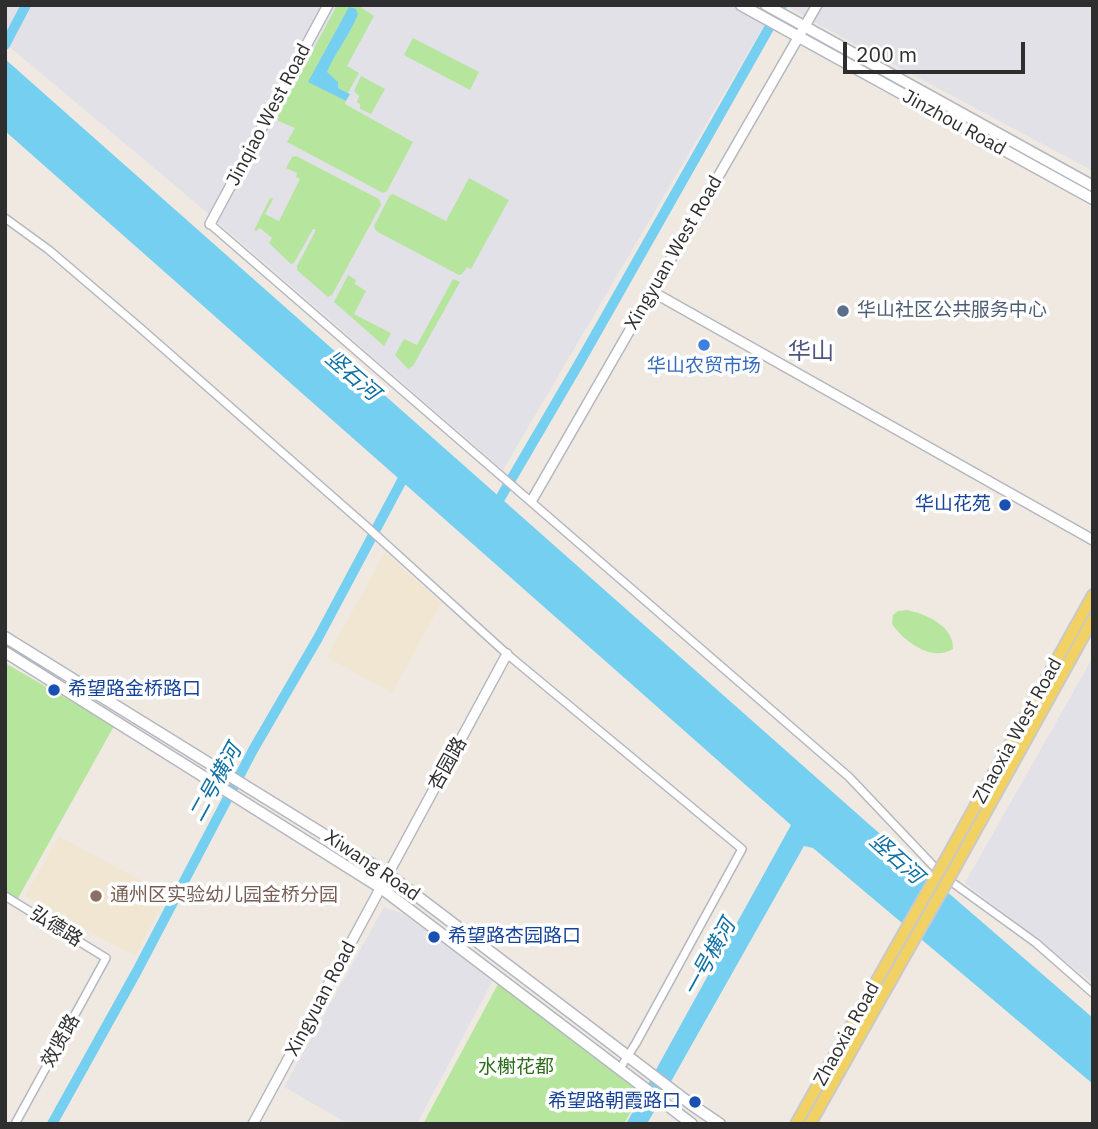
<!DOCTYPE html>
<meta charset="utf-8">
<style>
body{margin:0}
#map{position:relative;width:1098px;height:1129px;overflow:hidden;background:#efe9e1;font-family:"IBM Plex Sans",sans-serif}
canvas{display:block}
.frame{position:absolute;inset:0;border:7px solid #2e2e2e;pointer-events:none}
.scale{position:absolute;left:843px;top:42px;width:182px;height:32px;box-sizing:border-box;border:4px solid #2e2e2e;border-top:0;padding-left:9px;font-size:21px;line-height:24px;white-space:nowrap;color:#2e2e2e;-webkit-text-stroke:5px #fff;paint-order:stroke}
</style>
<div id="map">
<canvas width="1098" height="1129"></canvas>
<div class="frame"></div>
<div class="scale">200 m</div>
</div>
<script>
const c = document.querySelector('canvas').getContext('2d');
c.lineJoin = 'round';
function paint(path, color) {
  c.fillStyle = color;
  c.fill(path, 'evenodd');
}
function trace(path, color, width, dash) {
  c.strokeStyle = color;
  c.lineWidth = width;
  c.lineCap = dash ? 'butt' : 'round';
  c.setLineDash(dash || []);
  c.stroke(path);
}
function label(font, color, halo, rows, align = 'center') {
  c.font = font + ' "IBM Plex Sans","Noto Sans SC",sans-serif';
  c.lineWidth = 7;
  c.setLineDash([]);
  c.textBaseline = 'middle';
  c.strokeStyle = halo;
  c.fillStyle = color;
  for (const [text, x, y, turn = 0] of rows) {
    c.save();
    c.translate(x, y);
    c.rotate((+turn || 0) * Math.PI / 180);
    c.textAlign = isNaN(turn) ? turn : align;
    if (halo) c.strokeText(text, 0, 0);
    c.fillText(text, 0, 0);
    c.restore();
  }
}
const industrial = new Path2D(`
 M 5,5 L 776,5 L 503,470 L 191,199 L 5,43 Z
 M 786,5 L 1093,5 L 1093,171 L 814,22 Z
 M 1093,657 L 1093,983 L 965,883 Z
 M 384,907 L 403,914 L 493,980 L 417,1124 L 349,1124 L 284,1087 Z`);
const education = new Path2D(`
 M 385,553 L 441,603 L 392,693 L 327,657 Z
 M 59,836 L 167,895 L 135,956 L 25,896 Z`);
const green = new Path2D(`
 M 337,5 L 357,5 L 374,16 L 347,66 L 359,73 L 348,93 L 338,88 L 338,82 L 326,72 C 335,53 351,33 358,14 L 309,82 L 346,101 L 345,104 L 413,142 L 387,191 L 383,193 L 287,142 L 295,128 L 278,121 L 278,116 Z
 M 413,38 L 479,72 L 470,90 L 404,55 Z
 M 361,76 L 385,89 L 371,114 L 360,109 L 360,104 L 357,102 L 359,96 L 354,91 Z
 M 296,156 L 379,199 L 381,205 L 332,295 L 328,297 L 297,270 L 297,266 L 316,230 L 313,229 L 294,263 L 291,264 L 269,243 L 272,238 L 260,228 L 256,231 L 254,230 L 270,198 L 273,199 L 265,214 L 279,221 L 300,179 L 296,177 L 297,173 L 286,168 L 292,157 Z
 M 469,178 L 509,200 L 471,269 L 467,267 L 462,274 L 459,275 L 376,231 L 374,226 L 390,195 L 393,194 L 446,221 Z
 M 348,275 L 356,280 L 355,284 L 366,291 L 354,314 L 391,333 L 384,346 L 334,302 Z
 M 453,279 L 460,282 L 413,366 L 408,369 L 395,355 L 404,339 L 417,345 Z
 M 907,610 C 926,614 954,626 953,649 C 931,662 905,642 892,624 L 893,615 L 898,611 Z
 M 5,663 L 114,726 L 17,900 L 5,893 Z
 M 498,984 L 641,1093 L 624,1124 L 423,1124 Z`);
const water = new Path2D(`
 M 349,7 L 356,9 L 358,14 C 351,33 335,53 327,72 L 338,82 L 338,88 L 350,94 L 346,101 L 308,82 Z
 M 5,59 L 871,826 L 1093,1018 L 1093,1084 L 813,848 L 804,846 L 647,1124 L 626,1124 L 791,825 L 5,131 Z`);
const river = new Path2D(`
 M 5,45 L 26,5
 M 495,507 L 581,360 L 782,5
 M 52,1124 L 137,971 L 253,750 L 318,638 L 407,471`);
const minor = new Path2D(`
 M 5,218 L 49,250 L 138,326 L 366,526 L 507,654 L 742,849 L 636,1043 L 619,1070
 M 210,224 L 849,777 L 942,875 L 1036,943 L 1093,993
 M 5,896 L 106,958 L 15,1124`);
const tertiary = new Path2D(`
 M 210,224 L 328,5
 M 651,291 L 1093,540
 M 532,500 L 817,5
 M 253,1124 L 507,654`);
const secondary = new Path2D(`
 M 741,5 L 1093,199
 M 766,5 L 1093,186
 M 5,637 L 388,874 L 692,1105 L 720,1124
 M 5,652 L 381,888 L 692,1124`);
const primary = new Path2D(`
 M 942,866 L 1093,595
 M 952,873 L 1093,619
 M 796,1124 L 897,945
 M 810,1124 L 907,952`);
const primaryBridge = new Path2D(`
 M 897,945 L 942,866
 M 907,952 L 952,873`);
const markers = [
 [843,311,7,"#5c6f8a"],
 [704,345,7,"#3f7fe0"],
 [1005,505,7,"#1a4fb4"],
 [54,690,7,"#1a4fb4"],
 [96,896,7,"#8d6e63"],
 [434,937,7,"#1a4fb4"],
 [695,1102,7,"#1a4fb4"]
];
const streetNames = [
 ["Jinqiao West Road",269,115,-62],
 ["Jinzhou Road",954,123,29],
 ["Xingyuan West Road",674,253,-60],
 ["Zhaoxia West Road",1018,731,-61],
 ["杏园路",448,764,-61],
 ["Xiwang Road",372,866,34],
 ["弘德路",56,927,32],
 ["Xingyuan Road",321,999,-62],
 ["Zhaoxia Road",847,1034,-61],
 ["效贤路",61,1041,-61]
];
const serviceNames = [
 ["华山社区公共服务中心",857,311]
];
const shopNames = [
 ["华山农贸市场",704,367]
];
const transitNames = [
 ["华山花苑",991,505],
 ["希望路金桥路口",68,690,"left"],
 ["希望路杏园路口",448,937,"left"],
 ["希望路朝霞路口",681,1102]
];
const educationNames = [
 ["通州区实验幼儿园金桥分园",110,896]
];
const parkNames = [
 ["水榭花都",516,1068]
];
const waterNames = [
 ["竖石河",352,376,41],
 ["二号横河",216,783,-61],
 ["竖石河",896,859,42],
 ["一号横河",710,958,-61]
];
const quarterNames = [
 ["华山",811,352]
];
paint(industrial, '#e3e1e8');
paint(education, '#f0e6d1');
paint(green, '#b6e59e');
paint(water, '#75cff0');
trace(river, '#75cff0', 10);
trace(minor, '#b4b7c1', 10);
trace(tertiary, '#b4b7c1', 12);
trace(secondary, '#b4b7c1', 13);
trace(primary, '#c9c9c9', 14);
trace(minor, '#fff', 7);
trace(tertiary, '#fff', 9);
trace(secondary, '#fff', 10);
trace(primary, '#f2d163', 10);
trace(primaryBridge, '#c9c9c9', 14, []);
trace(primaryBridge, '#f2d163', 10);
for (const [x, y, r, color] of markers) {
  const dot = new Path2D();
  dot.arc(x, y, r, 0, 2 * Math.PI);
  c.fillStyle = color;
  c.fill(dot);
  trace(dot, '#fff', 2.5);
}
label('19px', '#2e2e2e', '#fff', streetNames);
label('19px', '#4e5e75', '#fff', serviceNames, 'left');
label('19px', '#366cbe', '#fff', shopNames);
label('19px', '#164399', '#fff', transitNames, 'right');
label('19px', '#785e54', '#fff', educationNames, 'left');
label('19px', '#2c6e1b', '#fff', parkNames);
label('italic 21px', '#0d6fa3', '#fff', waterNames);
label('23px', '#4d5680', '#fff', quarterNames);
</script>
